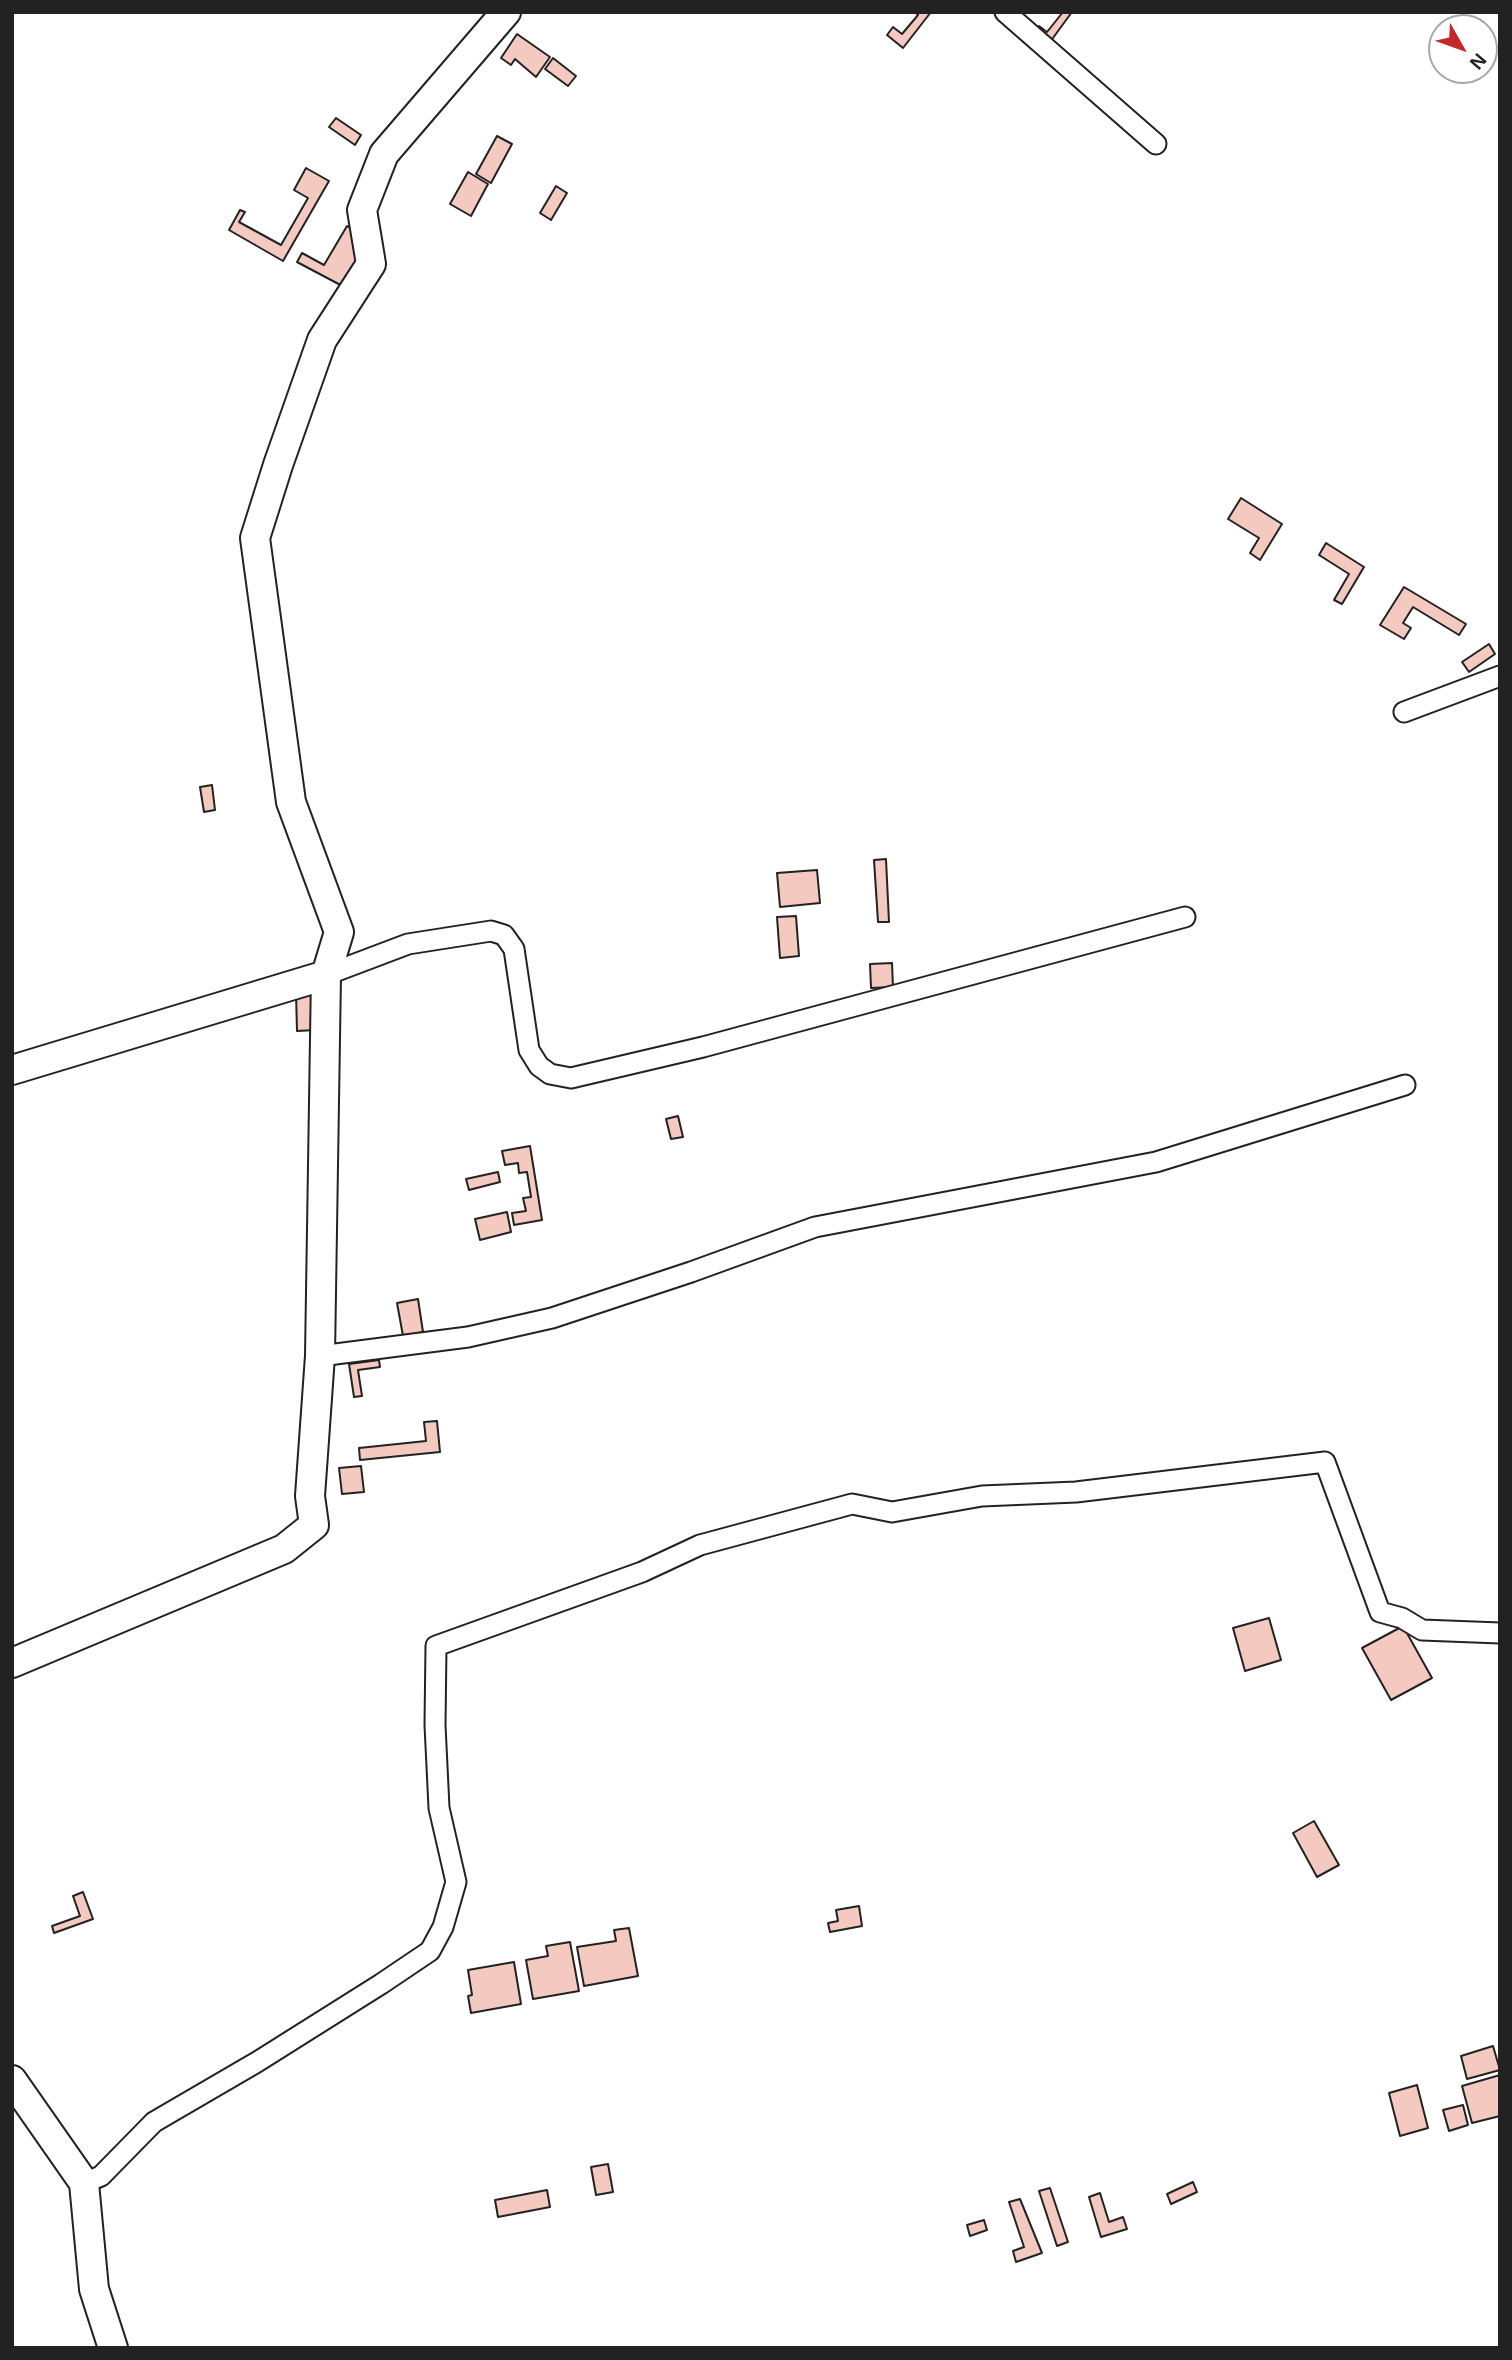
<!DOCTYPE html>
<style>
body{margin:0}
#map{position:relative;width:1512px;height:2360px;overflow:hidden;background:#fff;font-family:Arial,sans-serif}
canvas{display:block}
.frame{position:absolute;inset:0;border:14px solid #222;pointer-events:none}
.north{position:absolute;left:1428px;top:14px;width:70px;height:70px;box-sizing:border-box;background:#fff;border:2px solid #a7a7a7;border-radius:50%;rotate:130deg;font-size:19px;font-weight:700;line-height:28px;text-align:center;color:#222}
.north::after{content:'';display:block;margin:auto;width:24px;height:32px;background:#c62828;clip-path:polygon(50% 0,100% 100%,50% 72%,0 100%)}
</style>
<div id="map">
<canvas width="1512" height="2360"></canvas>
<div class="frame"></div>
<div class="north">N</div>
</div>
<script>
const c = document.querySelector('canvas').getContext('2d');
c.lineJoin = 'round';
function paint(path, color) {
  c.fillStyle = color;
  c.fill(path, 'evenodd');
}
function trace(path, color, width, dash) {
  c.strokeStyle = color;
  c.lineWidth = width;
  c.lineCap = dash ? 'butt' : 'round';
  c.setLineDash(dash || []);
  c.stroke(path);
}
const building = new Path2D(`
 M 915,12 L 931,12 L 903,48 L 887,35 L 893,27 L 902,34 L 918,15 Z
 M 1063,12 L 1072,12 L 1050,42 L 1035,31 L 1039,26 L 1047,32 Z
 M 517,34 L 550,57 L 536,77 L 515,59 L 511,65 L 501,58 Z
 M 553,58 L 576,76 L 568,86 L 545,69 Z
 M 336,118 L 361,135 L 355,145 L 329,127 Z
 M 497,136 L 512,144 L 491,183 L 476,174 Z
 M 306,168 L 329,181 L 283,261 L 229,230 L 240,210 L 245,212 L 239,222 L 281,245 L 308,198 L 294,190 Z
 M 468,172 L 488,184 L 471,216 L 450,204 Z
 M 556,186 L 567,193 L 551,220 L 540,213 Z
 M 347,226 L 364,235 L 361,271 L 348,289 L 297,262 L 302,253 L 324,265 Z
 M 1241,498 L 1282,524 L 1260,560 L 1250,553 L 1259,538 L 1228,519 Z
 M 1326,543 L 1364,567 L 1342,604 L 1334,600 L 1349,574 L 1319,555 Z
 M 1404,587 L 1466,624 L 1459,635 L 1413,607 L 1403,623 L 1411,628 L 1404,639 L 1380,625 Z
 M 1489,644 L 1495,654 L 1469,672 L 1462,662 Z
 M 212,785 L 215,810 L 204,812 L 200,787 Z
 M 886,859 L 889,922 L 878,922 L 874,860 Z
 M 817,870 L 820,903 L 780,907 L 777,873 Z
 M 796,916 L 799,956 L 780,958 L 777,917 Z
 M 892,963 L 893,987 L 871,988 L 870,964 Z
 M 314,992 L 316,1030 L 297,1031 L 296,993 Z
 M 678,1116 L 683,1137 L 671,1139 L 666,1119 Z
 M 530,1146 L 542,1220 L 514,1225 L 512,1213 L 526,1211 L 523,1198 L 531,1197 L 527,1172 L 519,1173 L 518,1163 L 505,1165 L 502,1151 Z
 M 498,1172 L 500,1182 L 469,1190 L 466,1179 Z
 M 507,1212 L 511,1232 L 480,1240 L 475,1219 Z
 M 418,1299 L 423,1332 L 403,1336 L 397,1303 Z
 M 379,1360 L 380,1367 L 358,1370 L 362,1396 L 354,1397 L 349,1364 Z
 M 437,1421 L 440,1452 L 360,1460 L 359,1448 L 426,1441 L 424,1422 Z
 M 361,1466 L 364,1492 L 342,1494 L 339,1468 Z
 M 1269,1618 L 1281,1660 L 1245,1671 L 1233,1628 Z
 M 1403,1626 L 1432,1678 L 1391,1700 L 1362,1648 Z
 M 1314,1821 L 1339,1865 L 1317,1877 L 1293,1833 Z
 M 83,1892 L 93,1919 L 54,1933 L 52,1926 L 80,1916 L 73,1896 Z
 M 859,1906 L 862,1926 L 830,1932 L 828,1923 L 838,1921 L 836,1910 Z
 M 629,1928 L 638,1976 L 584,1986 L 577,1947 L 616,1941 L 614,1930 Z
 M 570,1942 L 579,1991 L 533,1999 L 526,1960 L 548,1956 L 546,1946 Z
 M 514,1962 L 521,2004 L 471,2013 L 468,1996 L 472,1995 L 468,1970 Z
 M 1493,2046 L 1500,2070 L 1467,2079 L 1461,2056 Z
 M 1500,2075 L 1500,2116 L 1472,2123 L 1462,2086 Z
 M 1417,2085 L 1428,2128 L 1400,2136 L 1389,2093 Z
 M 1463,2105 L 1468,2125 L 1449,2131 L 1443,2110 Z
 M 608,2164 L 613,2192 L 596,2195 L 591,2167 Z
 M 1193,2182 L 1197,2192 L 1171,2204 L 1167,2194 Z
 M 1050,2188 L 1068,2242 L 1057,2246 L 1039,2191 Z
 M 547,2190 L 550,2207 L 498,2217 L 495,2200 Z
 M 1100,2193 L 1109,2222 L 1123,2217 L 1127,2229 L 1101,2237 L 1089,2197 Z
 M 1020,2199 L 1042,2253 L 1016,2262 L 1013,2251 L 1024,2247 L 1009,2202 Z
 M 984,2220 L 987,2230 L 970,2236 L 967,2225 Z`);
const street = new Path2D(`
 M 1005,12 L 1156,144
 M 1404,712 L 1500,676
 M 326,975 L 408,944 L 491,931 L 504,935 L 514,949 L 529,1050 L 539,1066 L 550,1074 L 571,1078 L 703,1047 L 1185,917
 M 320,1356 L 468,1337 L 552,1318 L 691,1272 L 815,1227 L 1156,1162 L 1405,1085
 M 84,2183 L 101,2176 L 154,2122 L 257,2062 L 381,1984 L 430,1951 L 443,1927 L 456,1882 L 439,1808 L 435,1725 L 436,1646 L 642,1572 L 700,1545 L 852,1504 L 892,1512 L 982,1496 L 1076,1492 L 1325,1462 L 1380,1612 L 1402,1618 L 1422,1630 L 1500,1633`);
const secondary = new Path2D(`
 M 12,1070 L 326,975
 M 12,1663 L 284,1549 L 314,1525 L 310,1496 L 320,1356 L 326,975 L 339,932 L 291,802 L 255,538 L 278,465 L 322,340 L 371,264 L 362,210 L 384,154 L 506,12
 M 12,2080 L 84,2183 L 94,2289 L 113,2348`);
paint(building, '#f3c9c0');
trace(building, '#222', 2);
trace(street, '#222', 23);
trace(secondary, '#222', 32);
trace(street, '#fff', 19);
trace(secondary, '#fff', 28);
</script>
